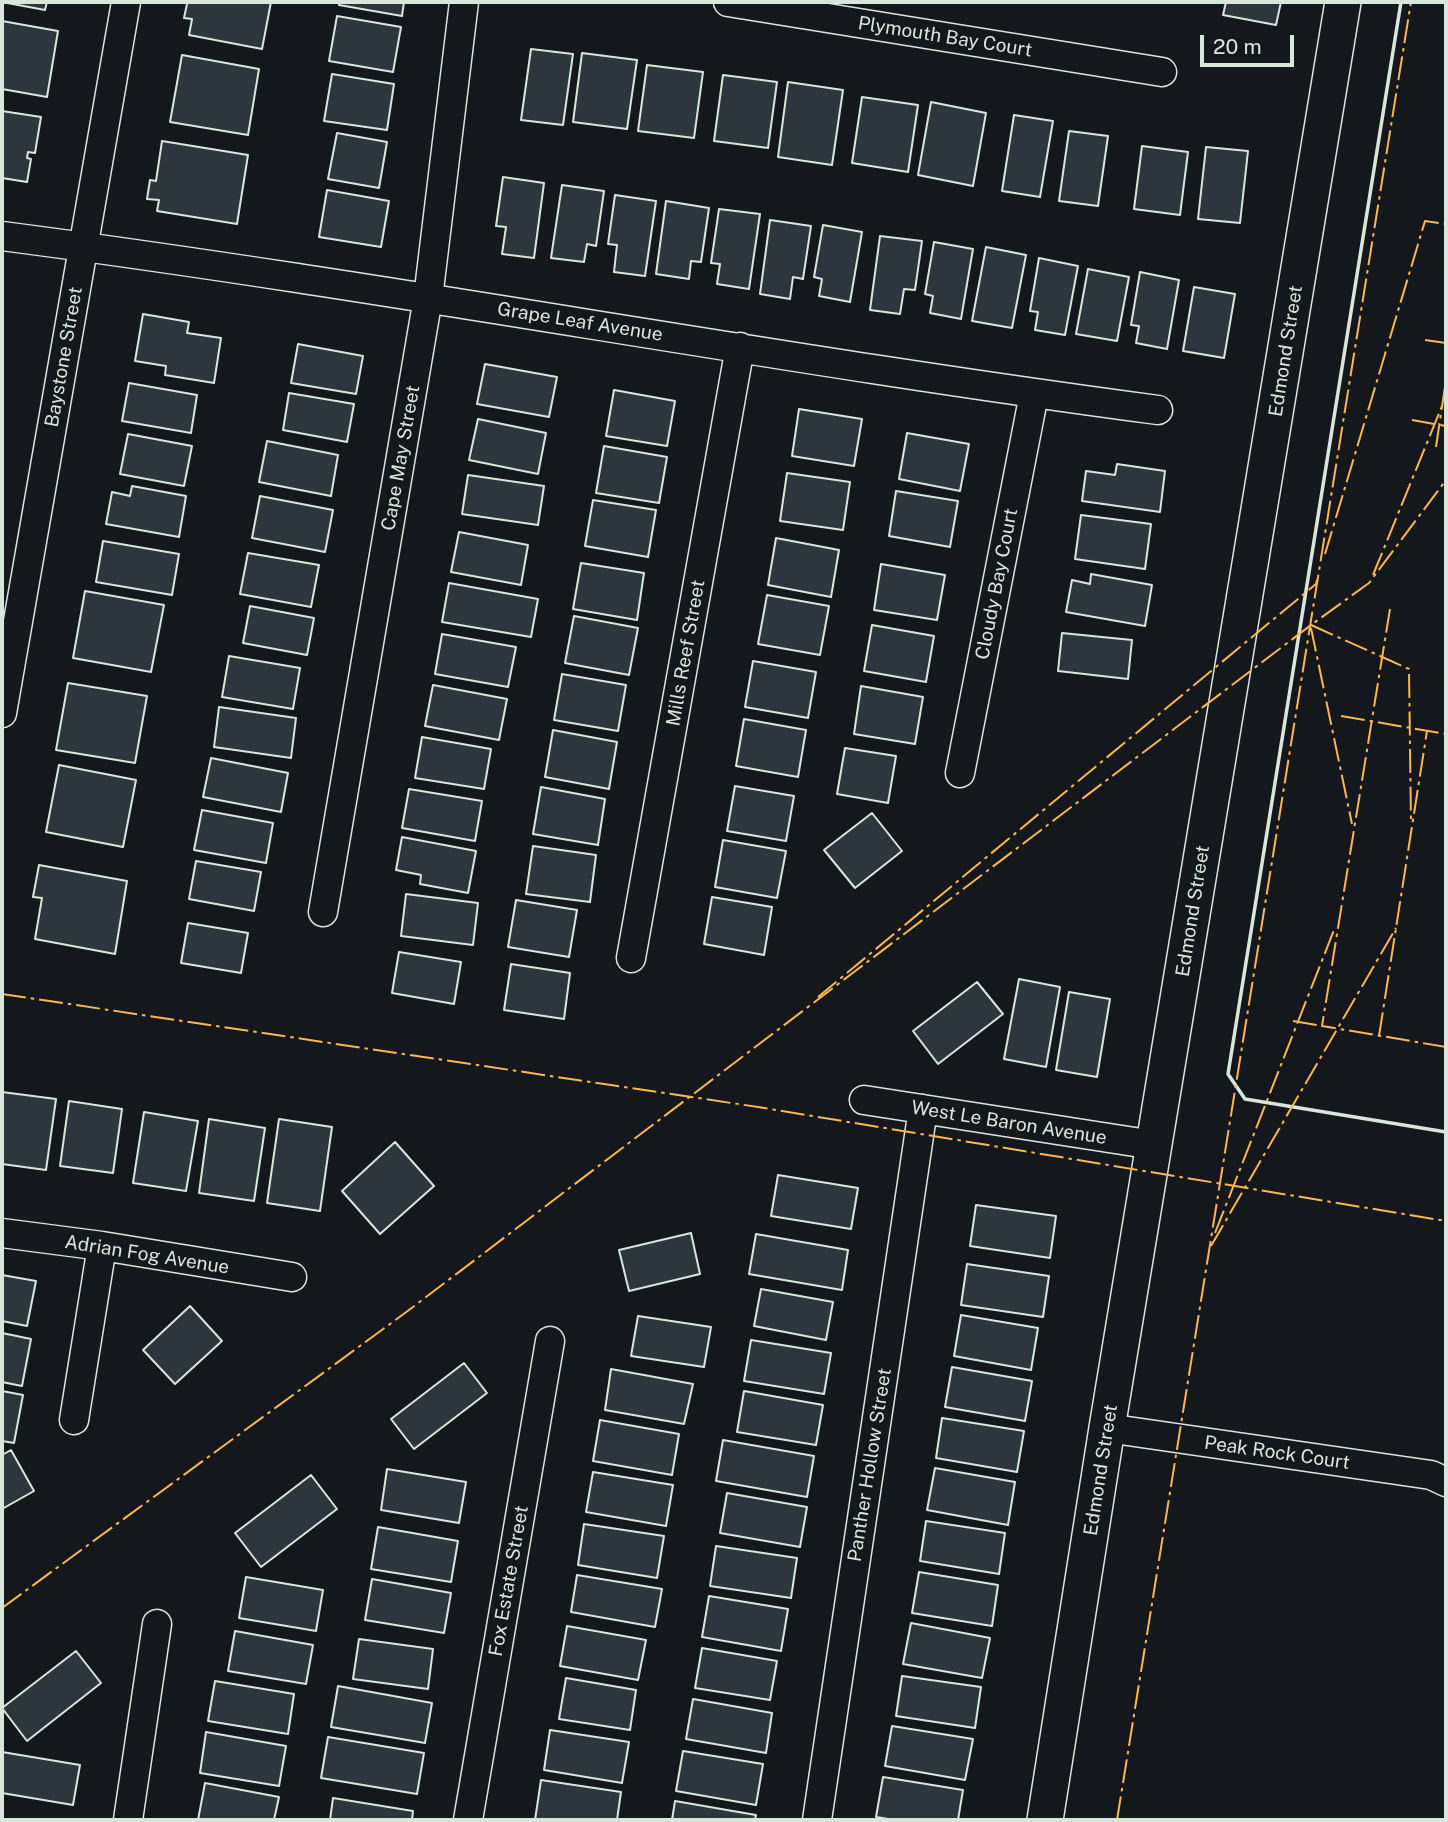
<!DOCTYPE html>
<style>
body{margin:0}
#map{position:relative;width:1448px;height:1822px;overflow:hidden;background:#14181c;font-family:"Public Sans",sans-serif}
canvas{display:block}
.frame{position:absolute;inset:0;border:4px solid #d8e6dc;pointer-events:none}
.scale{position:absolute;left:1200px;top:35px;width:94px;height:32px;box-sizing:border-box;border:4px solid #d8e6dc;border-top:0;padding-left:9px;font-size:21px;line-height:24px;white-space:nowrap;color:#d8e6dc;-webkit-text-stroke:5px #14181c;paint-order:stroke}
</style>
<div id="map">
<canvas width="1448" height="1822"></canvas>
<div class="frame"></div>
<div class="scale">20 m</div>
</div>
<script>
const c = document.querySelector('canvas').getContext('2d');
c.lineJoin = 'round';
function paint(path, color) {
  c.fillStyle = color;
  c.fill(path, 'evenodd');
}
function trace(path, color, width, dash) {
  c.strokeStyle = color;
  c.lineWidth = width;
  c.lineCap = dash ? 'butt' : 'round';
  c.setLineDash(dash || []);
  c.stroke(path);
}
function label(font, color, halo, rows, align = 'center') {
  c.font = font + ' "Public Sans",sans-serif';
  c.lineWidth = 5;
  c.setLineDash([]);
  c.textBaseline = 'middle';
  c.strokeStyle = halo;
  c.fillStyle = color;
  for (const [text, x, y, turn = 0] of rows) {
    c.save();
    c.translate(x, y);
    c.rotate((+turn || 0) * Math.PI / 180);
    c.textAlign = isNaN(turn) ? turn : align;
    if (halo) c.strokeText(text, 0, 0);
    c.fillText(text, 0, 0);
    c.restore();
  }
}
const building = new Path2D(`
 M 2,2 L 47,2 L 45,10 Z
 M 184,2 L 271,2 L 262,49 L 189,35 L 192,19 L 184,18 L 187,4 Z
 M 339,2 L 404,2 L 402,16 L 339,5 Z
 M 1226,2 L 1281,2 L 1276,25 L 1223,15 Z
 M 337,16 L 401,27 L 393,72 L 329,61 Z
 M 2,21 L 58,31 L 47,97 L 2,89 Z
 M 531,49 L 573,54 L 563,125 L 521,120 Z
 M 582,53 L 637,60 L 627,129 L 573,122 Z
 M 182,55 L 259,69 L 248,135 L 170,122 Z
 M 647,65 L 703,72 L 694,138 L 638,131 Z
 M 332,74 L 394,84 L 387,130 L 324,121 Z
 M 723,75 L 777,82 L 768,148 L 714,141 Z
 M 788,82 L 843,90 L 832,165 L 778,157 Z
 M 862,97 L 918,105 L 908,172 L 852,163 Z
 M 931,102 L 986,113 L 973,186 L 918,175 Z
 M 2,111 L 41,117 L 35,153 L 28,152 L 27,158 L 31,159 L 27,182 L 2,178 Z
 M 1014,115 L 1053,121 L 1040,197 L 1002,191 Z
 M 1069,131 L 1108,136 L 1098,206 L 1059,201 Z
 M 337,133 L 387,142 L 379,188 L 328,179 Z
 M 162,141 L 248,155 L 237,224 L 157,211 L 159,200 L 147,199 L 150,180 L 156,181 Z
 M 1142,146 L 1188,152 L 1180,215 L 1134,209 Z
 M 1206,147 L 1248,151 L 1240,223 L 1198,219 Z
 M 503,177 L 544,183 L 534,258 L 502,254 L 506,227 L 496,226 Z
 M 562,185 L 604,191 L 596,246 L 587,244 L 584,262 L 551,258 Z
 M 327,190 L 389,201 L 381,247 L 319,237 Z
 M 615,195 L 656,201 L 645,276 L 614,272 L 617,245 L 608,244 Z
 M 666,201 L 709,208 L 701,262 L 691,261 L 689,279 L 656,274 Z
 M 719,209 L 760,214 L 749,289 L 717,284 L 720,264 L 711,263 Z
 M 770,220 L 811,226 L 803,279 L 793,277 L 790,299 L 760,294 Z
 M 823,225 L 862,232 L 850,302 L 819,296 L 822,279 L 814,277 Z
 M 880,236 L 922,241 L 915,290 L 904,289 L 900,314 L 870,310 Z
 M 934,242 L 973,249 L 961,319 L 930,313 L 933,296 L 925,294 Z
 M 986,247 L 1026,255 L 1012,328 L 972,321 Z
 M 1039,258 L 1078,266 L 1065,335 L 1035,330 L 1038,312 L 1030,311 Z
 M 1088,269 L 1129,277 L 1117,341 L 1076,334 Z
 M 1140,272 L 1179,280 L 1167,349 L 1136,343 L 1139,326 L 1131,325 Z
 M 1194,287 L 1235,294 L 1224,358 L 1183,351 Z
 M 143,314 L 189,322 L 187,333 L 221,338 L 214,383 L 165,375 L 166,366 L 135,361 Z
 M 298,344 L 363,356 L 356,394 L 291,383 Z
 M 485,364 L 557,377 L 549,417 L 477,404 Z
 M 129,383 L 197,395 L 191,433 L 122,421 Z
 M 614,390 L 675,401 L 667,446 L 606,436 Z
 M 289,393 L 354,404 L 347,442 L 283,430 Z
 M 799,409 L 862,419 L 854,466 L 792,456 Z
 M 478,419 L 546,433 L 538,474 L 469,460 Z
 M 907,433 L 969,444 L 960,491 L 899,479 Z
 M 128,434 L 192,446 L 184,486 L 120,474 Z
 M 267,441 L 338,455 L 331,496 L 259,482 Z
 M 604,446 L 667,457 L 659,503 L 596,493 Z
 M 1117,464 L 1165,471 L 1160,512 L 1082,501 L 1086,471 L 1115,475 Z
 M 787,473 L 850,482 L 843,530 L 780,521 Z
 M 468,475 L 544,486 L 538,525 L 462,514 Z
 M 132,486 L 186,496 L 179,537 L 106,524 L 112,492 L 130,496 Z
 M 896,491 L 958,501 L 950,547 L 889,536 Z
 M 260,496 L 333,510 L 325,552 L 252,538 Z
 M 593,500 L 656,510 L 648,557 L 585,546 Z
 M 1081,515 L 1151,524 L 1145,569 L 1075,559 Z
 M 459,532 L 528,545 L 521,585 L 451,572 Z
 M 776,538 L 839,550 L 831,597 L 768,585 Z
 M 103,541 L 179,554 L 172,595 L 96,582 Z
 M 248,553 L 319,565 L 311,607 L 240,594 Z
 M 581,563 L 644,573 L 637,620 L 573,609 Z
 M 881,564 L 945,575 L 937,620 L 874,610 Z
 M 1091,574 L 1152,585 L 1145,626 L 1066,612 L 1072,580 L 1090,584 Z
 M 449,583 L 538,599 L 531,637 L 442,622 Z
 M 85,591 L 164,605 L 151,672 L 73,658 Z
 M 767,595 L 829,606 L 820,655 L 758,644 Z
 M 250,606 L 314,618 L 307,655 L 243,643 Z
 M 574,616 L 638,628 L 629,675 L 565,663 Z
 M 872,625 L 934,636 L 926,682 L 864,671 Z
 M 1062,633 L 1132,640 L 1128,679 L 1058,671 Z
 M 442,634 L 516,647 L 508,687 L 435,674 Z
 M 229,656 L 300,668 L 293,709 L 222,697 Z
 M 753,661 L 816,672 L 808,718 L 745,707 Z
 M 562,674 L 626,685 L 618,731 L 554,720 Z
 M 68,683 L 147,696 L 135,763 L 56,750 Z
 M 433,685 L 507,699 L 499,740 L 425,726 Z
 M 861,686 L 923,697 L 915,744 L 854,734 Z
 M 219,707 L 296,718 L 291,758 L 214,747 Z
 M 744,719 L 806,730 L 798,777 L 736,766 Z
 M 553,730 L 617,742 L 609,789 L 545,777 Z
 M 422,737 L 491,749 L 484,789 L 415,778 Z
 M 845,748 L 896,756 L 888,803 L 837,794 Z
 M 211,758 L 288,773 L 281,812 L 203,797 Z
 M 59,765 L 136,780 L 123,847 L 46,832 Z
 M 735,786 L 794,796 L 786,841 L 727,831 Z
 M 541,787 L 605,799 L 598,845 L 533,834 Z
 M 409,789 L 482,801 L 475,841 L 402,828 Z
 M 202,810 L 273,823 L 266,863 L 194,850 Z
 M 872,813 L 902,851 L 855,888 L 824,850 Z
 M 402,837 L 476,851 L 468,893 L 420,884 L 421,875 L 396,870 Z
 M 723,840 L 786,851 L 777,898 L 715,887 Z
 M 533,846 L 596,855 L 590,902 L 526,894 Z
 M 196,861 L 261,872 L 254,911 L 189,899 Z
 M 39,865 L 127,881 L 115,954 L 35,939 L 42,898 L 33,897 Z
 M 406,894 L 478,903 L 473,945 L 401,936 Z
 M 712,897 L 772,907 L 764,955 L 704,944 Z
 M 516,900 L 577,910 L 569,957 L 508,947 Z
 M 188,923 L 248,933 L 241,973 L 181,963 Z
 M 399,952 L 461,962 L 454,1004 L 392,993 Z
 M 511,964 L 570,973 L 564,1019 L 504,1010 Z
 M 1019,979 L 1060,987 L 1046,1067 L 1004,1059 Z
 M 977,982 L 1003,1014 L 938,1064 L 913,1031 Z
 M 1069,992 L 1110,999 L 1097,1077 L 1056,1070 Z
 M 2,1092 L 56,1099 L 46,1170 L 2,1164 Z
 M 69,1101 L 122,1109 L 113,1173 L 60,1166 Z
 M 144,1112 L 198,1121 L 186,1191 L 133,1183 Z
 M 209,1119 L 265,1128 L 254,1201 L 199,1193 Z
 M 279,1119 L 332,1127 L 320,1211 L 267,1203 Z
 M 395,1142 L 434,1186 L 380,1234 L 342,1191 Z
 M 778,1175 L 858,1188 L 851,1229 L 771,1216 Z
 M 976,1205 L 1056,1216 L 1050,1258 L 970,1246 Z
 M 691,1233 L 700,1274 L 629,1291 L 619,1250 Z
 M 756,1234 L 848,1250 L 842,1290 L 749,1274 Z
 M 967,1264 L 1049,1276 L 1043,1317 L 961,1305 Z
 M 2,1275 L 36,1281 L 27,1326 L 2,1321 Z
 M 761,1289 L 833,1302 L 826,1340 L 754,1326 Z
 M 190,1306 L 222,1341 L 175,1384 L 143,1350 Z
 M 961,1315 L 1038,1328 L 1031,1370 L 954,1356 Z
 M 638,1316 L 711,1327 L 704,1367 L 631,1356 Z
 M 2,1333 L 31,1339 L 22,1386 L 2,1382 Z
 M 751,1340 L 831,1353 L 824,1394 L 744,1381 Z
 M 464,1363 L 487,1393 L 414,1449 L 391,1419 Z
 M 952,1367 L 1032,1381 L 1025,1421 L 945,1407 Z
 M 611,1369 L 693,1384 L 684,1424 L 605,1410 Z
 M 2,1391 L 23,1395 L 14,1443 L 2,1441 Z
 M 744,1391 L 823,1405 L 816,1445 L 737,1432 Z
 M 942,1418 L 1024,1431 L 1017,1472 L 936,1458 Z
 M 600,1420 L 679,1434 L 672,1475 L 593,1461 Z
 M 723,1440 L 814,1456 L 807,1497 L 716,1481 Z
 M 11,1450 L 34,1491 L 2,1509 L 2,1455 Z
 M 935,1468 L 1015,1482 L 1008,1525 L 927,1510 Z
 M 387,1469 L 466,1482 L 459,1523 L 381,1510 Z
 M 593,1472 L 673,1485 L 666,1526 L 586,1512 Z
 M 311,1475 L 337,1509 L 261,1567 L 235,1533 Z
 M 727,1493 L 807,1507 L 800,1547 L 720,1533 Z
 M 926,1521 L 1005,1533 L 999,1574 L 920,1561 Z
 M 584,1524 L 664,1536 L 657,1578 L 578,1565 Z
 M 378,1527 L 458,1541 L 451,1582 L 371,1569 Z
 M 716,1546 L 797,1558 L 791,1598 L 710,1586 Z
 M 919,1572 L 998,1585 L 992,1626 L 912,1613 Z
 M 577,1575 L 662,1589 L 655,1627 L 571,1612 Z
 M 246,1577 L 323,1590 L 316,1631 L 239,1618 Z
 M 372,1579 L 451,1593 L 444,1633 L 365,1620 Z
 M 709,1596 L 788,1609 L 781,1651 L 702,1637 Z
 M 911,1623 L 990,1638 L 982,1678 L 903,1664 Z
 M 567,1626 L 646,1640 L 638,1680 L 560,1666 Z
 M 235,1631 L 313,1645 L 306,1684 L 228,1671 Z
 M 359,1639 L 433,1649 L 428,1689 L 353,1679 Z
 M 702,1648 L 777,1661 L 770,1700 L 695,1688 Z
 M 76,1651 L 101,1683 L 27,1741 L 2,1708 Z
 M 902,1676 L 981,1687 L 975,1728 L 896,1716 Z
 M 566,1678 L 636,1690 L 630,1730 L 559,1719 Z
 M 215,1681 L 294,1694 L 288,1734 L 208,1721 Z
 M 338,1686 L 432,1703 L 425,1743 L 331,1727 Z
 M 693,1699 L 772,1713 L 766,1753 L 686,1739 Z
 M 892,1726 L 973,1739 L 965,1780 L 885,1766 Z
 M 550,1730 L 629,1742 L 622,1783 L 544,1770 Z
 M 206,1732 L 286,1746 L 279,1786 L 200,1773 Z
 M 328,1737 L 424,1753 L 417,1794 L 321,1778 Z
 M 683,1751 L 763,1764 L 756,1805 L 676,1791 Z
 M 2,1752 L 80,1765 L 73,1805 L 2,1793 Z
 M 883,1777 L 963,1790 L 958,1820 L 894,1820 L 876,1817 Z
 M 541,1780 L 621,1792 L 617,1820 L 535,1820 Z
 M 205,1783 L 279,1797 L 274,1820 L 198,1820 Z
 M 333,1798 L 413,1811 L 412,1820 L 330,1820 Z
 M 675,1801 L 756,1815 L 755,1820 L 672,1820 Z`);
const minor = new Path2D(`
 M 728,2 L 1162,72
 M 2,236 C 388,286 771,359 1158,410
 M 2,713 L 126,2
 M 960,773 L 1034,394
 M 323,912 L 428,298 L 464,2
 M 631,958 L 740,347
 M 864,1100 L 1154,1145
 M 2,1233 L 102,1246 L 292,1277
 M 74,1420 L 102,1246
 M 1107,1428 L 1431,1475 L 1446,1482
 M 128,1820 L 157,1624
 M 468,1820 L 550,1341
 M 817,1820 L 923,1109`);
const tertiary = new Path2D(`
 M 1045,1820 L 1107,1428 L 1343,2`);
const wall = new Path2D(`
 M 1401,2 L 1228,1074 L 1245,1099 L 1446,1132`);
const power = new Path2D(`
 M 1425,340 L 1446,343
 M 1412,420 L 1446,426
 M 1436,447 L 1446,380
 M 1325,554 L 1425,221 L 1446,224
 M 1373,575 L 1442,406
 M 1390,609 L 1322,1026 L 1446,1047
 M 1311,625 L 1409,669 L 1411,823
 M 1311,628 L 1352,824
 M 1341,716 L 1446,734
 M 2,994 L 758,1107 L 1446,1221
 M 818,997 L 1316,584 L 1317,580
 M 1293,1021 L 1322,1026
 M 1379,1036 L 1427,731
 M 1215,1233 L 1334,930
 M 1211,1246 L 1396,928
 M 2,1608 L 405,1313 L 1311,625 L 1369,583 L 1446,480
 M 1117,1820 L 1411,2`);
const streetNames = [
 ["Plymouth Bay Court",945,37,9],
 ["Grape Leaf Avenue",580,322,9],
 ["Edmond Street",1286,351,-81],
 ["Baystone Street",64,357,-80],
 ["Cape May Street",401,458,-80],
 ["Cloudy Bay Court",997,584,-79],
 ["Mills Reef Street",686,653,-80],
 ["Edmond Street",1193,911,-81],
 ["West Le Baron Avenue",1009,1123,9],
 ["Adrian Fog Avenue",147,1255,9],
 ["Peak Rock Court",1277,1453,8],
 ["Panther Hollow Street",870,1465,-81],
 ["Edmond Street",1101,1470,-81],
 ["Fox Estate Street",509,1581,-80]
];
paint(building, '#2c363c');
trace(building, '#d8e6dc', 2);
trace(minor, '#d8e6dc', 31);
trace(tertiary, '#d8e6dc', 38);
trace(minor, '#14181c', 28);
trace(tertiary, '#14181c', 35);
trace(wall, '#d8e6dc', 3.5);
trace(power, '#ffb74d', 2, [24, 5, 3.5, 5]);
label('19px', '#d8e6dc', '#14181c', streetNames);
</script>
